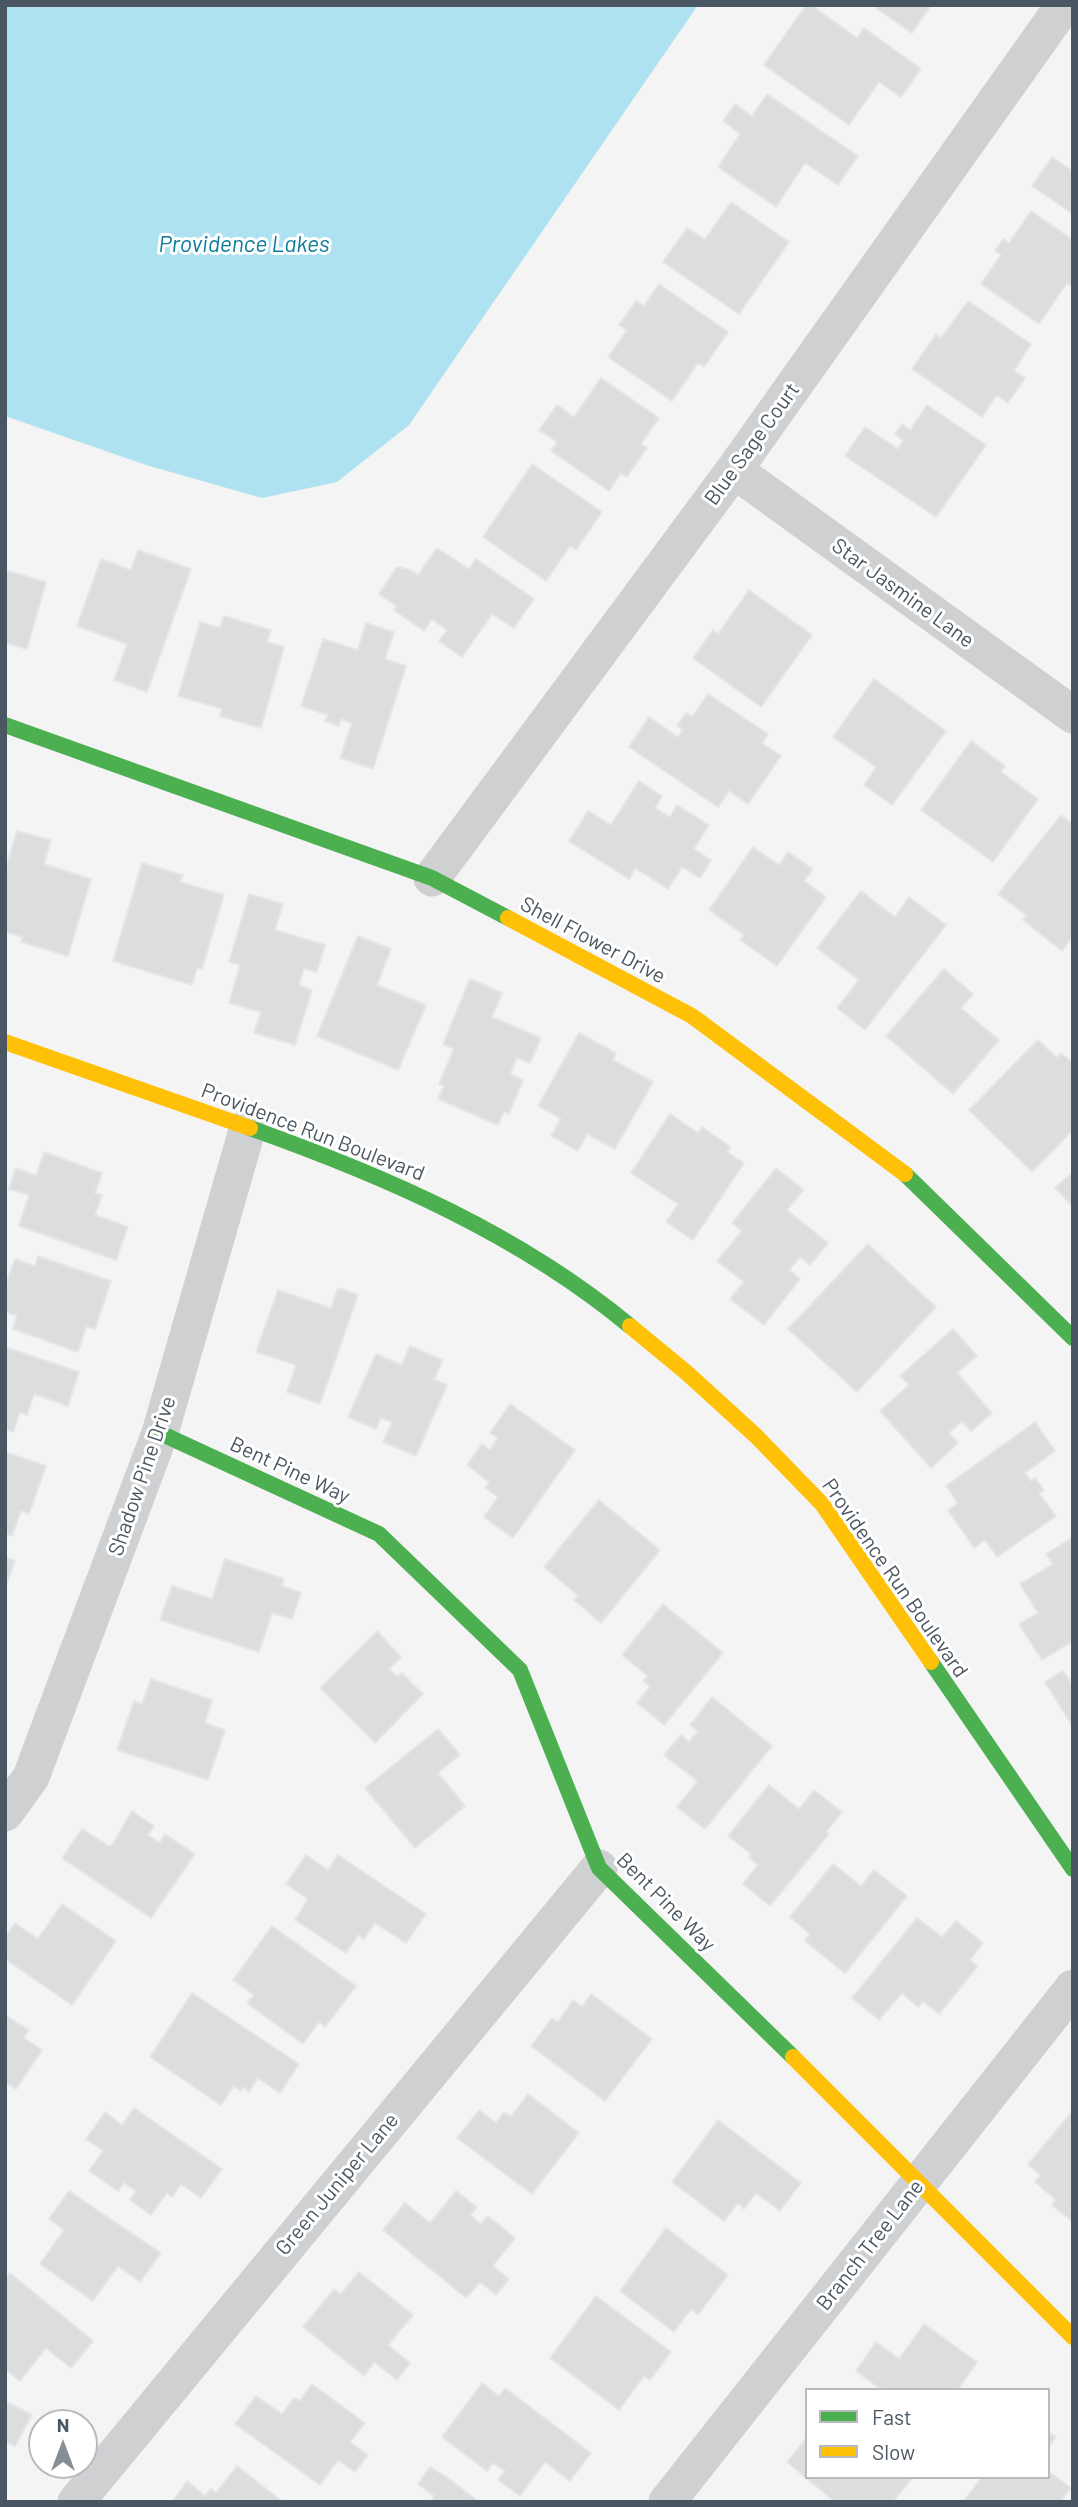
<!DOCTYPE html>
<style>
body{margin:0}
#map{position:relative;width:1078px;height:2507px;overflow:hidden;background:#f4f4f4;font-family:Barlow,sans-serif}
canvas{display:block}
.frame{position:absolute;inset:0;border:7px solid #4a5661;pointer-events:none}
.legend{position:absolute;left:805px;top:2388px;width:245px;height:91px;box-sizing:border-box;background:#fff;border:2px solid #b7bbc0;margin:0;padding:9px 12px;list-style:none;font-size:21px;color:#4a5661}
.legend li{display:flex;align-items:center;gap:14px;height:35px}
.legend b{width:35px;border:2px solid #b7bbc0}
.north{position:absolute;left:28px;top:2409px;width:70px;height:70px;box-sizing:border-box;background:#fff;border:2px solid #b7bbc0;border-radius:50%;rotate:0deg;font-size:19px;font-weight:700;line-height:28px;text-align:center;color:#4a5661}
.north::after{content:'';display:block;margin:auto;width:24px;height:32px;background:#868d94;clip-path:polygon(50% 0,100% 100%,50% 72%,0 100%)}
</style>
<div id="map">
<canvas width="1078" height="2507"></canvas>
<div class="frame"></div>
<ul class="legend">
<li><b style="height:9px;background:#4caf50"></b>Fast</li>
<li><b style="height:9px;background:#ffc107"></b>Slow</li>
</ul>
<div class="north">N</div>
</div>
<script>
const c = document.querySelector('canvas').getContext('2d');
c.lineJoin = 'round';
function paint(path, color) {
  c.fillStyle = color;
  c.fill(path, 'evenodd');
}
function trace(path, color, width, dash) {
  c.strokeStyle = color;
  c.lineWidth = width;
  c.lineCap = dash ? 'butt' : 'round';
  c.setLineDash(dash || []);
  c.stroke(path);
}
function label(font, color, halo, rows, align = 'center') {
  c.font = font + ' Barlow,sans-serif';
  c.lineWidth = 6;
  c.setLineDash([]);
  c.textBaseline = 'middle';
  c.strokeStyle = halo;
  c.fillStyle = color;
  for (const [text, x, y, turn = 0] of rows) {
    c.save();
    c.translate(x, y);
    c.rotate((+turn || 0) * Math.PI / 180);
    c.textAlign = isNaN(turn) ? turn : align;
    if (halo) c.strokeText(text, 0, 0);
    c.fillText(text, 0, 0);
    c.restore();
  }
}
const water = new Path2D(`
 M 5,5 L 698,5 L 409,425 L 337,482 L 262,498 L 146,465 L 5,416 Z`);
const building = new Path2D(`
 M 806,5 L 811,5 L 857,38 L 864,28 L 921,69 L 901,97 L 879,82 L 849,125 L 764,65 Z
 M 878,5 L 931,5 L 912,33 L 876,8 Z
 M 767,94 L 858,156 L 838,185 L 805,163 L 776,207 L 718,167 L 740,134 L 723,121 L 735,104 L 752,116 Z
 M 1052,157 L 1073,171 L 1073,214 L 1032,186 Z
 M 731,202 L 789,242 L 739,314 L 663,262 L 687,228 L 705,239 Z
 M 1031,211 L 1073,240 L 1073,287 L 1067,283 L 1039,324 L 981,284 L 1001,255 L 995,251 L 1003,239 L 1009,243 Z
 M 659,284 L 728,332 L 704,367 L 698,363 L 672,401 L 608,357 L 627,330 L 619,325 L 636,301 L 644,306 Z
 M 968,301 L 1031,344 L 1014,371 L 1025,378 L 1008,403 L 997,395 L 982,417 L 912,369 L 936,334 L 941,338 Z
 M 601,378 L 659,418 L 641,444 L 647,448 L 627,477 L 621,473 L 609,491 L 551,451 L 557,442 L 539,430 L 557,405 L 574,417 Z
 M 927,405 L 986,445 L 936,517 L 845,456 L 865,427 L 898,449 L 903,440 L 895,434 L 902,424 L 910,430 Z
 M 532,464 L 602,512 L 576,550 L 570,546 L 546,581 L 483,537 Z
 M 437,548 L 469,569 L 476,559 L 534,599 L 514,628 L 492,614 L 462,657 L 439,641 L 447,630 L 432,619 L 424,631 L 394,610 L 397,606 L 379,594 L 397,567 L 411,570 L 418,575 Z
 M 138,550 L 191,569 L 147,692 L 114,680 L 127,644 L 77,626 L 101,559 L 131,570 Z
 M 5,570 L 46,582 L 27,649 L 5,643 Z
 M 749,590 L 812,635 L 761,707 L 693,658 L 713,630 L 718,634 Z
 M 224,616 L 271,630 L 267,642 L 284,647 L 261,728 L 220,716 L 222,709 L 178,696 L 200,622 L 220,628 Z
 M 366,623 L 394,632 L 385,659 L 406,666 L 373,769 L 340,758 L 352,723 L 341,719 L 339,726 L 325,721 L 328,715 L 301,706 L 323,639 L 358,650 Z
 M 874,679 L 946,731 L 892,805 L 864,785 L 876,767 L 833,737 Z
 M 708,694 L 768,734 L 762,743 L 781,756 L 748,804 L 729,791 L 718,807 L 629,747 L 649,717 L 678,737 L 683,730 L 677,726 L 686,713 L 692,717 Z
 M 971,741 L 1005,766 L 1001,772 L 1038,799 L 993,862 L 921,810 Z
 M 639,781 L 662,796 L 655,808 L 670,817 L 677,805 L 709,825 L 694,849 L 711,860 L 700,878 L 682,867 L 668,889 L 635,868 L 629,879 L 569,841 L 588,811 L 611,825 Z
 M 1061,815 L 1073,824 L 1073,936 L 1062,951 L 1023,920 L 1026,915 L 998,894 Z
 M 17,831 L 51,840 L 44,864 L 91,879 L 68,956 L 21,942 L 23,937 L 5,932 L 5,871 Z
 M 753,847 L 779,865 L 788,852 L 813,869 L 804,881 L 826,897 L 777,966 L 740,940 L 744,935 L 709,910 Z
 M 142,863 L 183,875 L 180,882 L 224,895 L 202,969 L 197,968 L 192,985 L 113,961 Z
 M 861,891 L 895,917 L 909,897 L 946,925 L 865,1030 L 837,1008 L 859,980 L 817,948 Z
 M 249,894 L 283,904 L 275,930 L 325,945 L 317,972 L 304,969 L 299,985 L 312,990 L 295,1045 L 254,1033 L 261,1012 L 229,1003 L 240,965 L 229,962 Z
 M 358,936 L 391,949 L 377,985 L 426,1005 L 398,1070 L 317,1036 Z
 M 944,969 L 973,994 L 961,1008 L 999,1040 L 953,1094 L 886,1036 Z
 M 470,979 L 502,993 L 492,1017 L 541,1038 L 530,1063 L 517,1058 L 510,1074 L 523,1080 L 509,1114 L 504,1112 L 498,1125 L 438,1099 L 444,1086 L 439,1084 L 454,1049 L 443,1044 Z
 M 579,1033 L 616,1053 L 613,1060 L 653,1082 L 615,1149 L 587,1134 L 578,1151 L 551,1136 L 561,1119 L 538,1106 Z
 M 1038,1040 L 1057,1058 L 1061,1053 L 1073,1063 L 1073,1130 L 1032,1172 L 969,1110 Z
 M 670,1114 L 698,1133 L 702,1127 L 731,1147 L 727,1152 L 744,1163 L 693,1240 L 666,1222 L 678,1204 L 631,1173 Z
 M 44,1152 L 102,1173 L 95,1193 L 102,1195 L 95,1215 L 128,1227 L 116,1260 L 19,1226 L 29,1195 L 9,1189 L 16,1168 L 36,1176 Z
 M 776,1168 L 804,1190 L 787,1210 L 828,1243 L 810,1265 L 800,1257 L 789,1270 L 800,1279 L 764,1325 L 730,1299 L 744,1282 L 717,1261 L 742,1231 L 732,1223 Z
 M 1073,1172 L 1073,1207 L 1055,1188 Z
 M 868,1244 L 936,1307 L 857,1392 L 788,1329 Z
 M 38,1256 L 111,1281 L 95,1329 L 86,1327 L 78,1352 L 13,1329 L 17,1316 L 5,1312 L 5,1286 L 15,1259 L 35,1266 Z
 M 338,1288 L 358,1295 L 320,1404 L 287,1392 L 296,1365 L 256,1352 L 278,1290 L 331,1308 Z
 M 953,1329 L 977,1356 L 957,1373 L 992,1413 L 971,1431 L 962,1421 L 949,1433 L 958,1443 L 931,1468 L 880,1411 L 909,1385 L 900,1376 Z
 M 410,1346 L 443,1360 L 434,1379 L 447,1385 L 416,1456 L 383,1442 L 392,1422 L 381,1418 L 376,1429 L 348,1417 L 376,1354 L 402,1365 Z
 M 5,1347 L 79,1372 L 68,1406 L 34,1394 L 27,1415 L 20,1412 L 13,1432 L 5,1429 Z
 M 510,1404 L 575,1450 L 513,1538 L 484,1517 L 498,1497 L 485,1488 L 489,1482 L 467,1465 L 482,1444 L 490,1450 L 498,1438 L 490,1433 Z
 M 1035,1422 L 1055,1451 L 1025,1473 L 1031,1481 L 1035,1478 L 1044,1490 L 1039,1493 L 1056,1516 L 997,1557 L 985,1540 L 974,1548 L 948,1510 L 958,1503 L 946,1486 Z
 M 5,1452 L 46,1466 L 29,1514 L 21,1511 L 12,1536 L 5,1533 Z
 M 599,1500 L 660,1550 L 601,1623 L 574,1600 L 578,1595 L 544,1567 Z
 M 1073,1537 L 1073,1641 L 1042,1660 L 1019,1624 L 1038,1613 L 1020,1584 L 1053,1564 L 1046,1554 Z
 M 5,1557 L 15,1561 L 5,1588 Z
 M 225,1559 L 284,1579 L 282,1586 L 301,1593 L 292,1619 L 272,1613 L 259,1652 L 160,1620 L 172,1586 L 212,1599 Z
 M 663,1604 L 723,1653 L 664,1725 L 637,1703 L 650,1687 L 643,1681 L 648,1676 L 622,1655 Z
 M 377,1631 L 401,1657 L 389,1669 L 398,1677 L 402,1673 L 423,1694 L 375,1743 L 320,1688 Z
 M 1063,1671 L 1073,1685 L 1073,1727 L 1045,1682 Z
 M 151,1679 L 212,1700 L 205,1723 L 225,1730 L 208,1780 L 117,1750 L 134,1701 L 142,1704 Z
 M 712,1697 L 772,1746 L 705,1829 L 677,1807 L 697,1782 L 695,1779 L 664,1755 L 681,1735 L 689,1742 L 698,1731 L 690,1725 Z
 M 438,1729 L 460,1755 L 438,1773 L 465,1806 L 415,1848 L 365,1788 Z
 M 769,1785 L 799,1809 L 814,1790 L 842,1812 L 826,1832 L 829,1834 L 770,1906 L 743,1884 L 758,1865 L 749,1857 L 751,1854 L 728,1836 Z
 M 132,1811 L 154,1826 L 148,1835 L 160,1843 L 165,1834 L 195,1854 L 151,1918 L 62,1858 L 82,1829 L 109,1846 L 112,1845 Z
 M 306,1855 L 328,1870 L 338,1855 L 426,1914 L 406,1943 L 375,1923 L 364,1939 L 358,1935 L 346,1953 L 295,1920 L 308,1899 L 286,1884 Z
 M 833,1864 L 861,1886 L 874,1870 L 907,1896 L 845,1973 L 805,1941 L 810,1934 L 790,1917 Z
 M 62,1904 L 116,1941 L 72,2005 L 5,1959 L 5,1937 L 15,1923 L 38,1939 Z
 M 917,1918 L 942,1937 L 956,1921 L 983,1943 L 970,1960 L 978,1966 L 939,2014 L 923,2001 L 918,2007 L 902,1993 L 879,2020 L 852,1998 Z
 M 272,1926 L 356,1986 L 325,2027 L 319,2022 L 303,2044 L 247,2003 L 254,1995 L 233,1980 Z
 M 192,1993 L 299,2064 L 280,2093 L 258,2078 L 249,2092 L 243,2087 L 241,2091 L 234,2086 L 221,2105 L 150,2057 Z
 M 591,1994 L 652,2039 L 605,2101 L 531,2046 L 552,2018 L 558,2022 L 573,2000 L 582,2007 Z
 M 5,2015 L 29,2030 L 24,2038 L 42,2050 L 16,2089 L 5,2082 Z
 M 528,2094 L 579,2133 L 532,2194 L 457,2138 L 479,2110 L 496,2123 L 504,2112 L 511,2117 Z
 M 134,2108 L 222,2169 L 201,2198 L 181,2184 L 172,2197 L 167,2193 L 151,2215 L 130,2200 L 136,2191 L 124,2183 L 118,2191 L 89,2171 L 103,2151 L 86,2139 L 105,2112 L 122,2125 Z
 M 1073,2111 L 1073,2222 L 1052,2205 L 1056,2200 L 1035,2182 L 1040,2175 L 1028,2164 Z
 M 718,2120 L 801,2183 L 780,2211 L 756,2193 L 744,2209 L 738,2203 L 724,2221 L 672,2182 Z
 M 69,2191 L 161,2253 L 140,2282 L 118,2266 L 93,2301 L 40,2264 L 64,2230 L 49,2219 Z
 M 456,2191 L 477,2207 L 470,2215 L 481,2224 L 488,2216 L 515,2238 L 493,2266 L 509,2279 L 496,2295 L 480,2282 L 466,2298 L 383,2230 L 405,2203 L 430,2223 Z
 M 666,2228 L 728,2275 L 698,2315 L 691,2309 L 674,2332 L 620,2291 Z
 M 359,2272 L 413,2315 L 388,2345 L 410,2363 L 397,2380 L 374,2362 L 364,2376 L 303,2327 L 334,2289 L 341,2294 Z
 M 10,2273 L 93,2341 L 71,2368 L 46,2348 L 20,2381 L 5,2369 L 5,2279 Z
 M 596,2296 L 671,2352 L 650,2380 L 644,2376 L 619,2410 L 550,2358 Z
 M 924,2324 L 977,2362 L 958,2390 L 882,2390 L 856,2371 L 876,2342 L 899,2359 Z
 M 482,2383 L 499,2396 L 505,2388 L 591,2453 L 570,2481 L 545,2462 L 520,2496 L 498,2480 L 505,2471 L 493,2463 L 487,2471 L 442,2437 Z
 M 312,2384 L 365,2423 L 350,2442 L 368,2455 L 355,2472 L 338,2460 L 320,2485 L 235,2424 L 256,2396 L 282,2414 L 294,2398 L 300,2401 Z
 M 5,2401 L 32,2415 L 15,2446 L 7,2442 L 5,2445 Z
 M 1048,2432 L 1056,2437 L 1048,2447 Z
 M 807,2437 L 807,2477 L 913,2477 L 893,2502 L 835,2502 L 787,2462 Z
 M 237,2466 L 283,2502 L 172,2502 L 187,2481 L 205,2496 L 211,2489 L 216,2493 Z
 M 430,2467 L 448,2478 L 479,2502 L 430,2502 L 434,2496 L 418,2484 Z
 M 1048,2471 L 1071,2488 L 1060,2502 L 963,2502 L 982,2477 L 1048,2477 Z`);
const street = new Path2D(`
 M 734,470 L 1073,715
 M 432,878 L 734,470 L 1064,5
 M 5,1813 L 31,1777 L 160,1433 L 248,1127
 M 76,2502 L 599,1868
 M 667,2502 L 1073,1988`);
const fast = new Path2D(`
 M 5,725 L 432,878 L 508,918
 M 250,1128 C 385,1176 519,1234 630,1326
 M 905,1174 L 1073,1338
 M 160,1433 L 379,1534 L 520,1670 L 599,1868 L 793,2057
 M 931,1662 L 1073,1869`);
const slow = new Path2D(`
 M 508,918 L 692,1016 L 905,1174
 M 5,1042 L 250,1128
 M 630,1326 L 687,1373 L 756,1436 L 822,1504 L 931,1662
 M 793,2057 L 1073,2337`);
const streetNames = [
 ["Blue Sage Court",752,444,-54],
 ["Star Jasmine Lane",903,593,36],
 ["Shell Flower Drive",593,940,28],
 ["Providence Run Boulevard",313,1132,21],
 ["Bent Pine Way",290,1470,25],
 ["Shadow Pine Drive",142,1476,-71],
 ["Providence Run Boulevard",895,1578,55],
 ["Bent Pine Way",666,1902,45],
 ["Green Juniper Lane",337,2184,-50],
 ["Branch Tree Lane",870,2245,-52]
];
const waterNames = [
 ["Providence Lakes",244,244]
];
paint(water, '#aee2f0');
paint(building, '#ddddde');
trace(building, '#e5e6e7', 2);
trace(street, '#ced0d2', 37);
trace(fast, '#4caf50', 16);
trace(slow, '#ffc107', 16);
label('21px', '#4a5661', '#fff', streetNames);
label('italic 23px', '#0c7c9b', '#fff', waterNames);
</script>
